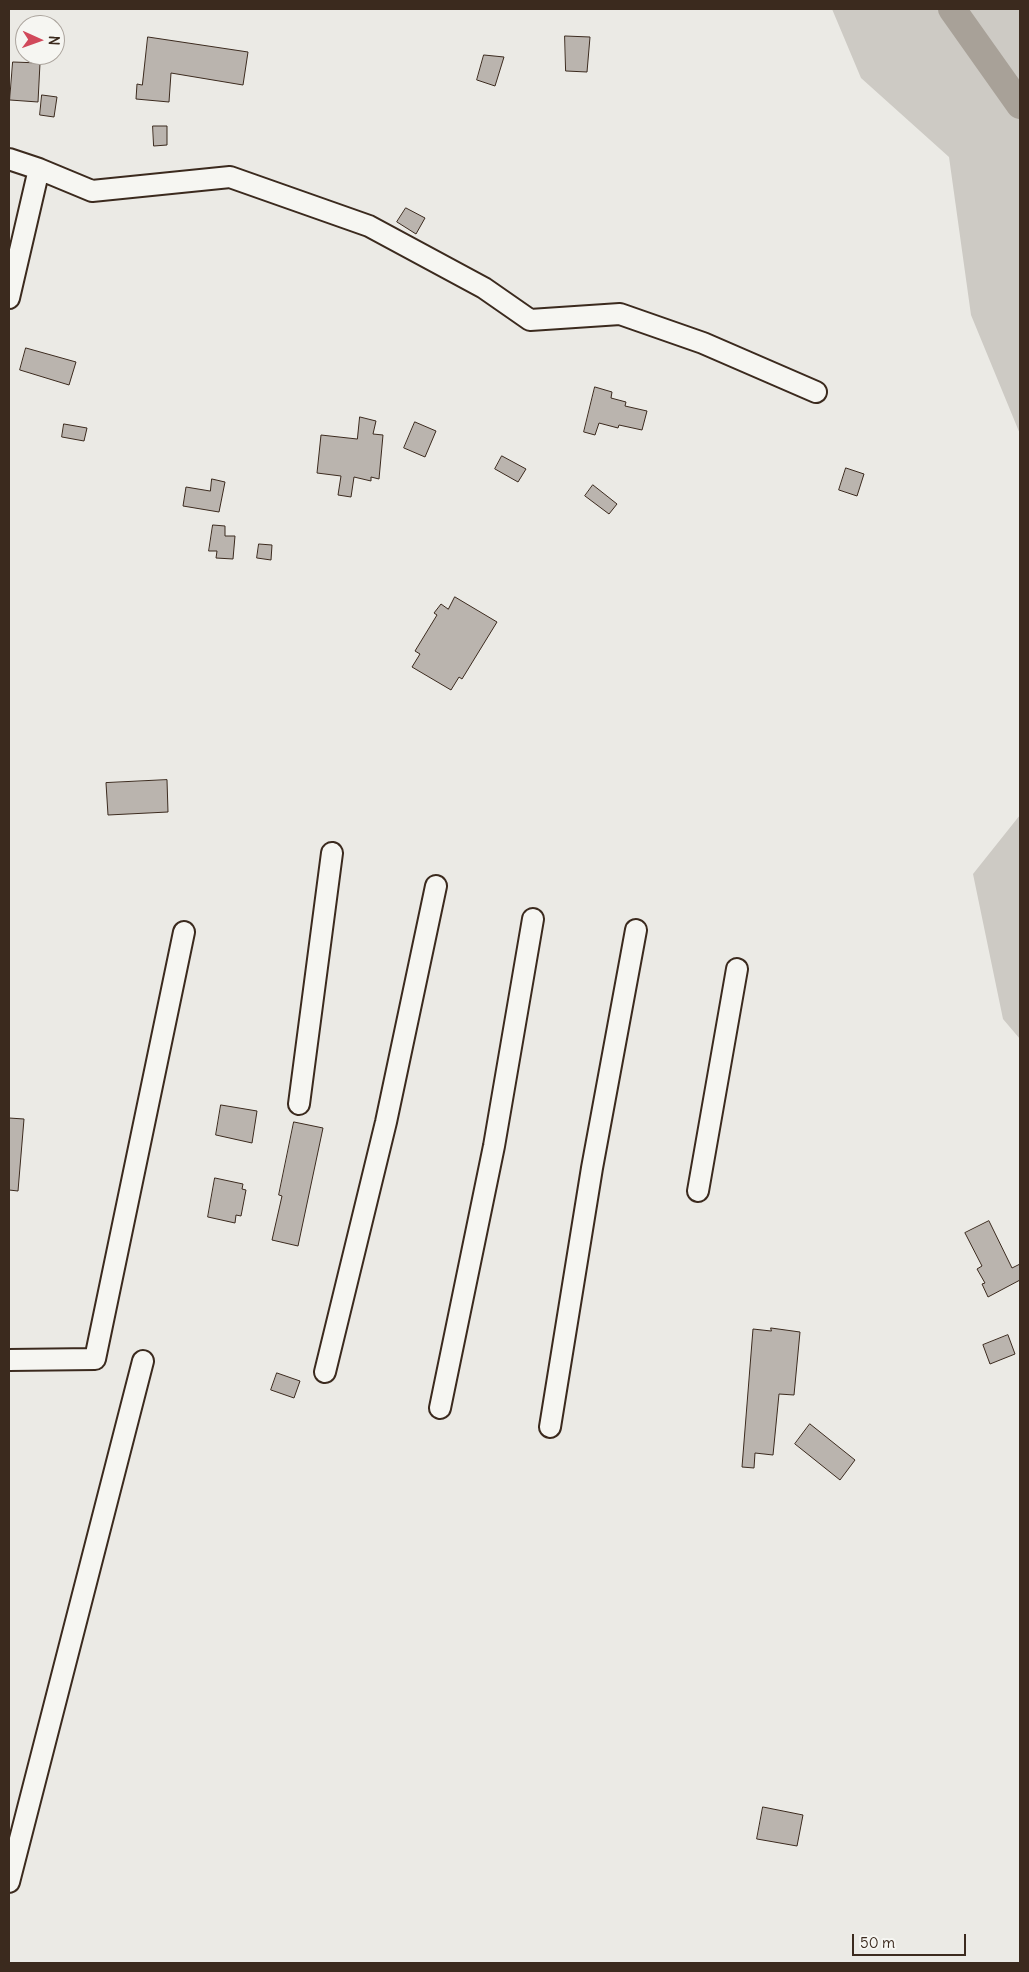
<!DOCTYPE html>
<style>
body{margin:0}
#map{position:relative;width:1029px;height:1972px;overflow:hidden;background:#ebeae5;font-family:Delius,sans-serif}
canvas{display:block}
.frame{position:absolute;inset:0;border:10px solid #3b2a1e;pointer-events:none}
.north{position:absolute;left:15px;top:15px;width:50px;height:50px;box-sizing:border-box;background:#f6f6f2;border:1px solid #aba49d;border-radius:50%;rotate:92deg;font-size:14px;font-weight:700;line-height:20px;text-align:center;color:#3b2a1e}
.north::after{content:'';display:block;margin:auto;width:18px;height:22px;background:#d1495b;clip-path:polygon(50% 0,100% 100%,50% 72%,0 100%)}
.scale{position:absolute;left:852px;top:1934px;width:114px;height:22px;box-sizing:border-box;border:2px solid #3b2a1e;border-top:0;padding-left:6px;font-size:15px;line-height:18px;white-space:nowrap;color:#3b2a1e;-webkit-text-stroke:4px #f6f6f2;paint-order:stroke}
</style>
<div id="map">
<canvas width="1029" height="1972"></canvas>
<div class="frame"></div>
<div class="north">N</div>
<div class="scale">50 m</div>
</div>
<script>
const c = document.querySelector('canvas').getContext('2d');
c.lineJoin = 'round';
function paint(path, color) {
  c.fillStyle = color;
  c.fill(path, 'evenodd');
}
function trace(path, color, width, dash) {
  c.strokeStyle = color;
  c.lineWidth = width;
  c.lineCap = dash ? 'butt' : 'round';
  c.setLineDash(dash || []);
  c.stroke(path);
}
const green = new Path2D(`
 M 832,9 L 1020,9 L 1020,434 L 971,315 L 949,157 L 861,78 Z
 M 1020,815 L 1020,1039 L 1003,1019 L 973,874 Z`);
const river = new Path2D(`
 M 952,9 L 1020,105`);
const building = new Path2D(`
 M 565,36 L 590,37 L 587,72 L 566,71 Z
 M 148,37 L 248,52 L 243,85 L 171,73 L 169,102 L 136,99 L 137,84 L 142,85 Z
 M 484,55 L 504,57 L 495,86 L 477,80 Z
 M 13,62 L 40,63 L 38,102 L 10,100 Z
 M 42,95 L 57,97 L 54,117 L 40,115 Z
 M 153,126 L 167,126 L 167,145 L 154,146 Z
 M 406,208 L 425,218 L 416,234 L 397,222 Z
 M 26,348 L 76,362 L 69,385 L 20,370 Z
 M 595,387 L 612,392 L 611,398 L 626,402 L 625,406 L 647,411 L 642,430 L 619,425 L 618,428 L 599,423 L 595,435 L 584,432 Z
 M 360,417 L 376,421 L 373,434 L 383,435 L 379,479 L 371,477 L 371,481 L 354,477 L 351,497 L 338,495 L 341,476 L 317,473 L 321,435 L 357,439 Z
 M 415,422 L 436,431 L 425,457 L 404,448 Z
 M 64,424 L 87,428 L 84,441 L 62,437 Z
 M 502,456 L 526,469 L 518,482 L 495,469 Z
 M 846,468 L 864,474 L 857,496 L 839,490 Z
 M 212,479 L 225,482 L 219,512 L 183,506 L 186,487 L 210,491 Z
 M 593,485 L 617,504 L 609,514 L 585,496 Z
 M 213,525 L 225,526 L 225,536 L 235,536 L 233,559 L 216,558 L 217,551 L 209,551 Z
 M 259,544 L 272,545 L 271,560 L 257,558 Z
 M 455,597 L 497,622 L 462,679 L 459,677 L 451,690 L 412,667 L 420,654 L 415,651 L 437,615 L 434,613 L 441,604 L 448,609 Z
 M 167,780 L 168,812 L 108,815 L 106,783 Z
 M 221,1105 L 257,1111 L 252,1143 L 216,1135 Z
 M 9,1118 L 24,1119 L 18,1191 L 9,1190 Z
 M 294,1122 L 323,1128 L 298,1246 L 272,1240 L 282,1196 L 279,1195 Z
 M 215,1178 L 243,1184 L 242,1189 L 246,1190 L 241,1216 L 236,1215 L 235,1223 L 208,1217 Z
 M 989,1221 L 1012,1268 L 1020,1264 L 1020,1280 L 988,1297 L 982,1284 L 985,1283 L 977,1269 L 982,1266 L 965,1233 Z
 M 771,1328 L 800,1332 L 794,1395 L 779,1394 L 773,1455 L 755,1453 L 754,1468 L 742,1467 L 753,1329 L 771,1331 Z
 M 1008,1335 L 1015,1354 L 990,1364 L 983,1345 Z
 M 277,1373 L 300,1381 L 294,1398 L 271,1390 Z
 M 810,1424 L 855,1460 L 840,1480 L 795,1444 Z
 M 763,1807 L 803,1815 L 797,1846 L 757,1839 Z`);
const minor = new Path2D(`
 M 9,159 L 39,169 L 92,191 L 230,177 L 369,226 L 484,288 L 530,320 L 620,314 L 703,343 L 816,392
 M 9,298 L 39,169
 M 299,1104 L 332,853
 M 698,1191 L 737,969
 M 9,1360 L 95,1359 L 184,932
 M 325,1372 L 386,1122 L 436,886
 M 440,1408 L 494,1146 L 533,919
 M 550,1427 L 592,1168 L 636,930
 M 9,1882 L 143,1361`);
paint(green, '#cdcac4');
trace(river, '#a8a198', 28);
paint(building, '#bab4ae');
trace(building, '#3b2a1e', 1);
trace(minor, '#3b2a1e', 24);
trace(minor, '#f6f6f2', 20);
</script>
